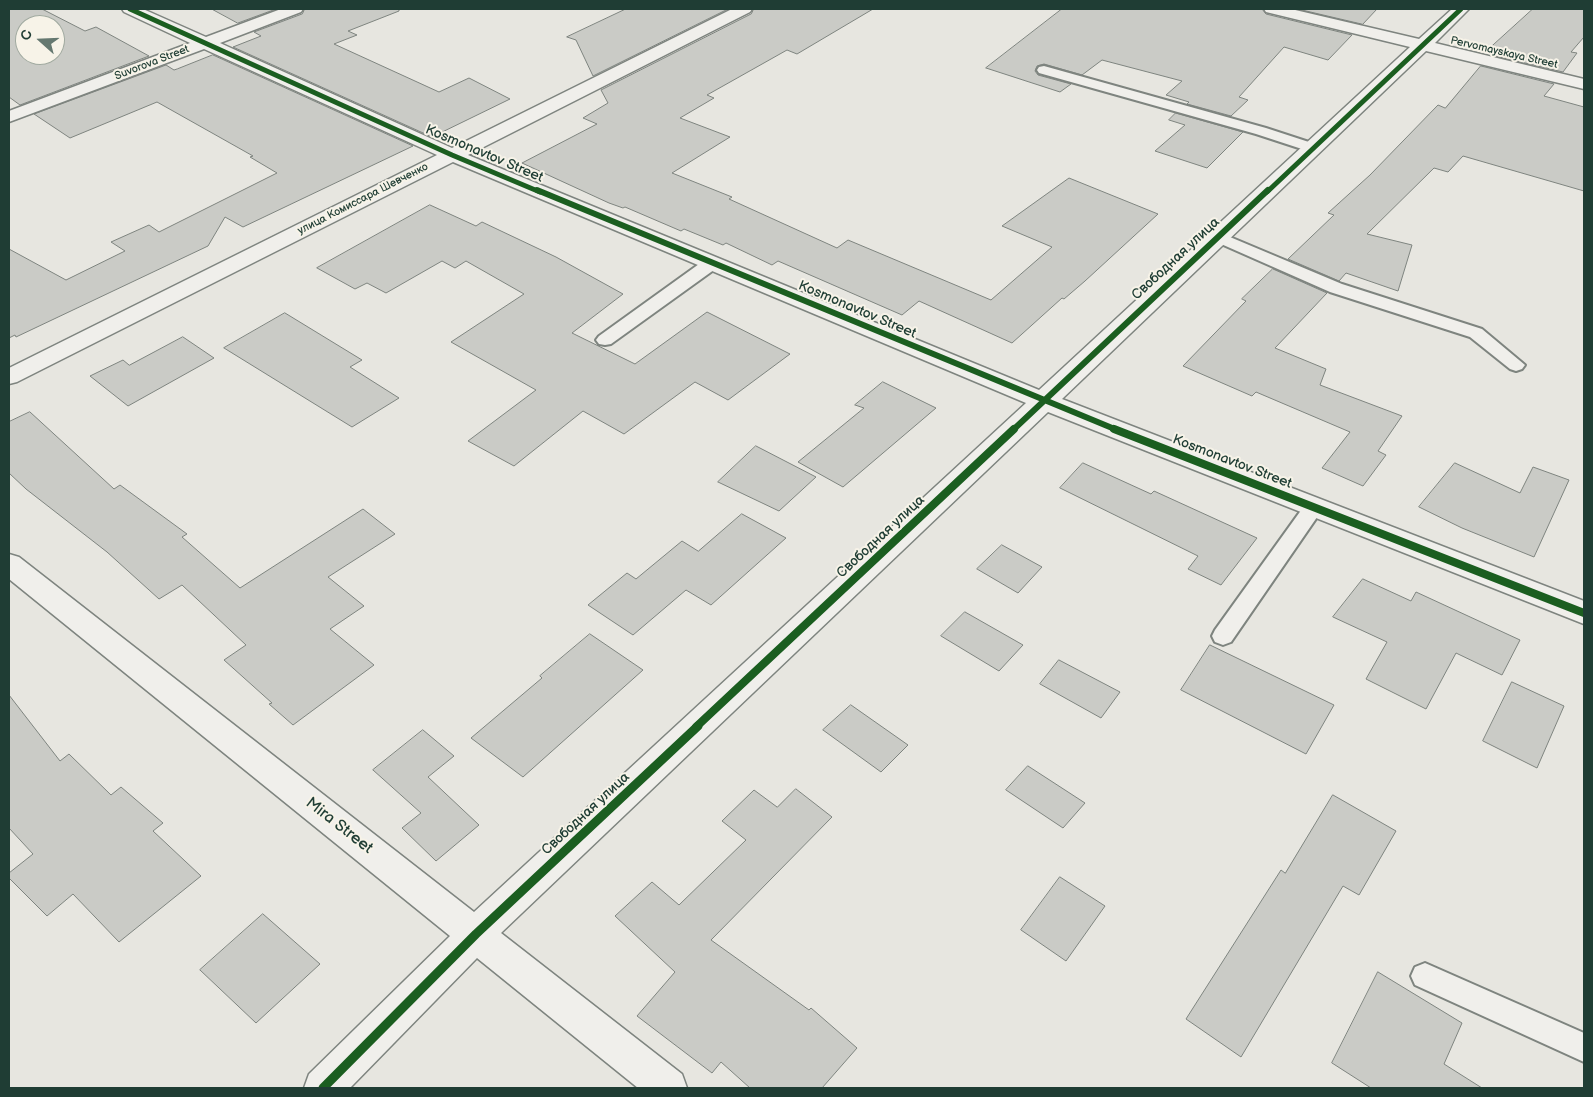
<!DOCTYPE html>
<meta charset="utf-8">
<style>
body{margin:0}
#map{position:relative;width:1593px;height:1097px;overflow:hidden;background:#e7e6e0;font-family:"Balsamiq Sans",sans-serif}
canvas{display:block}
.frame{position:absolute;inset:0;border:10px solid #1f3d34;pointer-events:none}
.north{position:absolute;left:15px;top:15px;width:50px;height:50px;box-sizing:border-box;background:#f7f3e8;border:1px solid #a1aaa0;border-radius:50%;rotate:290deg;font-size:14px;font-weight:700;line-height:20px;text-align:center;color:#1f3d34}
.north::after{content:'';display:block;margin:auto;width:18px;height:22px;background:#657870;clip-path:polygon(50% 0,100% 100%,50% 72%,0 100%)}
</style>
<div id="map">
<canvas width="1593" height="1097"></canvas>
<div class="frame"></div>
<div class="north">С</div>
</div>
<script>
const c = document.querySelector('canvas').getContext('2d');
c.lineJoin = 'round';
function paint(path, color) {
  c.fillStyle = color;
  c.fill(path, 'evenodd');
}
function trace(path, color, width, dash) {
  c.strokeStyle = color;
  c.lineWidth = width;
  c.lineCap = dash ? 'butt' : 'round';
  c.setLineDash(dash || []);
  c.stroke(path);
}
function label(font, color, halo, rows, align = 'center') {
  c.font = font + ' "Balsamiq Sans",sans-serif';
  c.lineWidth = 4;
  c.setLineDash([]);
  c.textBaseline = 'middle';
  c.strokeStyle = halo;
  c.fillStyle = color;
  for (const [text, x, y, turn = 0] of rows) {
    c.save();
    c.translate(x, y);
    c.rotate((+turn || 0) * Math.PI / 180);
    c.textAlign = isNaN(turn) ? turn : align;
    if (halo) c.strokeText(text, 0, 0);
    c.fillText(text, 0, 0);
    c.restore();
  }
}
const building = new Path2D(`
 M 9,9 L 42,9 L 85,31 L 96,27 L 149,56 L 20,105 L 9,97 ZM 25,25 L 55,25 L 55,55 L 25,55 Z
 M 212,9 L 276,9 L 238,23 Z
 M 305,9 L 399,9 L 399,11 L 348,31 L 357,35 L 334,44 L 439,92 L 469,78 L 510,99 L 432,137 L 233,47 L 261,36 L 254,32 L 302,14 Z
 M 626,9 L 728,9 L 593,76 L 576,40 L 567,37 Z
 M 754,9 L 873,9 L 797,54 L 787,50 L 707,95 L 714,98 L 680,118 L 730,137 L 672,173 L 732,197 L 729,199 L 837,248 L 848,240 L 991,300 L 1052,247 L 1002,226 L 1069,178 L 1158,214 L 1085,281 L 1064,299 L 1062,298 L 1012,343 L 919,301 L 902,315 L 778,261 L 772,265 L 726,243 L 723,245 L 684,229 L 681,231 L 625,207 L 623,208 L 609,203 L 522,163 L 597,124 L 583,118 L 608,103 L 601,90 L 751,14 Z
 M 1062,9 L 1262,9 L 1266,14 L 1352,35 L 1328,60 L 1284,47 L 1239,97 L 1248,100 L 1231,116 L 1187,104 L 1189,102 L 1166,95 L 1182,81 L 1102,60 L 1082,75 L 1044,64 L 1037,66 L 1035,71 L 1038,75 L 1071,84 L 1060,92 L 986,68 Z
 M 1298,9 L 1377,9 L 1363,24 Z
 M 1533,9 L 1584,9 L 1584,37 L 1571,52 L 1577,53 L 1563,72 L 1491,55 L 1495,50 L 1489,49 Z
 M 213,55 L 413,146 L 243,227 L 225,217 L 208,246 L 16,337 L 15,335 L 9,338 L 9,249 L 66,280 L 125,251 L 111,242 L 149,225 L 159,232 L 277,173 L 250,157 L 253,156 L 157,102 L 70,138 L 34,114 L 166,65 L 174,70 L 177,69 Z
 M 1481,66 L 1554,84 L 1544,96 L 1584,107 L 1584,191 L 1463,156 L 1448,172 L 1434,168 L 1367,234 L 1412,245 L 1398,291 L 1346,273 L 1339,281 L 1288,259 L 1334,215 L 1328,213 L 1370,175 L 1438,105 L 1445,108 Z
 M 1176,113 L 1243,132 L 1207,168 L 1155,151 L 1185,125 L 1169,120 Z
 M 430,205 L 476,226 L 482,222 L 556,257 L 623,294 L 572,333 L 635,364 L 707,312 L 790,354 L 728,400 L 695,382 L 624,434 L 583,411 L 514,466 L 468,441 L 536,390 L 451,342 L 524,294 L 466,261 L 455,268 L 442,261 L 386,293 L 367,283 L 355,289 L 317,268 Z
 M 1273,269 L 1327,293 L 1275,348 L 1326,369 L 1320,385 L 1402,416 L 1378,451 L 1386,455 L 1363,486 L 1322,468 L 1350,432 L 1256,392 L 1252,396 L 1183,366 L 1246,301 L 1242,299 Z
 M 285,313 L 362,360 L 350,367 L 399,398 L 352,427 L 224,348 Z
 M 183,337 L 214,358 L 128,406 L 90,376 L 123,360 L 129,365 Z
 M 883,382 L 936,408 L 843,487 L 798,462 L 864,408 L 855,405 Z
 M 30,412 L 114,489 L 120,485 L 187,534 L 182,537 L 240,588 L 363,509 L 395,534 L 328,577 L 364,606 L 330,629 L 374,665 L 293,725 L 269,704 L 272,703 L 224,660 L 246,645 L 182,585 L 159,599 L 107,552 L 26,489 L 9,473 L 9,422 Z
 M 756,446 L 816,477 L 779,511 L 718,482 Z
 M 1083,463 L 1151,494 L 1154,491 L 1257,538 L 1221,585 L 1188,569 L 1198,556 L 1060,488 Z
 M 1455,463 L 1520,493 L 1533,467 L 1569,480 L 1534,557 L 1462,528 L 1419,507 Z
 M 742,514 L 786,538 L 711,605 L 686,590 L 633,635 L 588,605 L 627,573 L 636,579 L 682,541 L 698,551 Z
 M 1002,545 L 1042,567 L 1018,593 L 977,569 Z
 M 1363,579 L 1411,601 L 1416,592 L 1520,640 L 1502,675 L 1456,653 L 1426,709 L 1366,679 L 1387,642 L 1333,617 Z
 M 965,612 L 1023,645 L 999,671 L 941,636 Z
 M 590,634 L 643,670 L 523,777 L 471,738 L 542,678 L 540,676 Z
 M 1210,645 L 1334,705 L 1306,754 L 1181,690 Z
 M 1059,660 L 1120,692 L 1101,718 L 1040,684 Z
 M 1512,682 L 1564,706 L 1537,768 L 1483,741 Z
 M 9,695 L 60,761 L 69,754 L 111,795 L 121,787 L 163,823 L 153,831 L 201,876 L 119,942 L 73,894 L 47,916 L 9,878 L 9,873 L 33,854 L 9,828 Z
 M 851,705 L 908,745 L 881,772 L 823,730 Z
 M 423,730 L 454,756 L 428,777 L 479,825 L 436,861 L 402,828 L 421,813 L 373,770 Z
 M 1028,766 L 1085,803 L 1063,828 L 1006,790 Z
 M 796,789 L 832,817 L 711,940 L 809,1010 L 811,1008 L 857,1048 L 822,1088 L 750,1088 L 721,1062 L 712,1073 L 637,1016 L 675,972 L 615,916 L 652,882 L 679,905 L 746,840 L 722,821 L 754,790 L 777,807 Z
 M 1333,795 L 1396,831 L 1359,895 L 1343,886 L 1241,1057 L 1186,1019 L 1281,870 L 1285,873 Z
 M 1060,877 L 1105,906 L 1066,961 L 1021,930 Z
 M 263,914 L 320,964 L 256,1023 L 200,970 Z
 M 1378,972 L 1462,1023 L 1444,1064 L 1482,1088 L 1371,1088 L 1332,1063 Z`);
const service = new Path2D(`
 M 1044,66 L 1266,128 L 1318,145 L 1320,148 L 1318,151 L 1308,151 L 1256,134 L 1039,73 L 1037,70 L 1039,67 Z
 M 1218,232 L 1342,284 L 1482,329 L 1525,365 L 1522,369 L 1516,371 L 1510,369 L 1470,337 L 1330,292 L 1212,240 L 1210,237 L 1212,234 Z
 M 712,258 L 718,259 L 720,263 L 718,267 L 611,344 L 605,345 L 599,344 L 596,340 L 599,336 L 706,259 Z
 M 1314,500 L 1321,502 L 1324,507 L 1231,642 L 1223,645 L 1215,642 L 1212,636 L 1215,630 L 1307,502 Z
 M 1425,963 L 1584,1033 L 1584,1062 L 1415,985 L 1411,976 L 1415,967 Z`);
const minor = new Path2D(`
 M 122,9 L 143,9 L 206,37 L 281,9 L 303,9 L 301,12 L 220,43 L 452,148 L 732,9 L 752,9 L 750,12 L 468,155 L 1039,390 L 1410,47 L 1266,12 L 1264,9 L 1291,9 L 1419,39 L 1452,9 L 1469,9 L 1435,43 L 1584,79 L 1584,89 L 1426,51 L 1062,399 L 1584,601 L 1584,624 L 1048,412 L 501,933 L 682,1074 L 687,1088 L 638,1088 L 477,958 L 350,1088 L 304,1088 L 309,1074 L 450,936 L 9,579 L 9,554 L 19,557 L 474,912 L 1026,403 L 453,162 L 17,382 L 9,384 L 9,368 L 437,155 L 204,49 L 9,122 L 9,111 L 190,43 L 124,12 Z`);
const cyclewayFar3 = new Path2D(`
 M 130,9 L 452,155 L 540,192
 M 1267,192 L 1461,9`);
const cyclewayFar2 = new Path2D(`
 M 537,190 L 1117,430
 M 1013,430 L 1268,190`);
const cyclewayFar1 = new Path2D(`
 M 1114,429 L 1584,613
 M 696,727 L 1014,429`);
const cycleway = new Path2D(`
 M 323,1088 L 476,934 L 698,726`);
const farStreetnames = [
 ["Pervomayskaya Street",1504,53,13],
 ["Suvorova Street",152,63,-21],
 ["улица Комиссара Шевченко",363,199,-27]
];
const streetNames = [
 ["Kosmonavtov Street",484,154,23],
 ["Свободная улица",1176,259,-43],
 ["Kosmonavtov Street",857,310,23],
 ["Kosmonavtov Street",1232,462,21],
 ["Свободная улица",881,537,-43],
 ["Свободная улица",586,814,-43]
];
const nearStreetnames = [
 ["Mira Street",339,826,38]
];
paint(building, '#cacbc6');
trace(building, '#7e847f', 1);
trace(service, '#7e847f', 4);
trace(minor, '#7e847f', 3);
paint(service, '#f0efeb');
paint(minor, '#f0efeb');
trace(cyclewayFar3, '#1b5e20', 5);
trace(cyclewayFar2, '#1b5e20', 6);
trace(cyclewayFar1, '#1b5e20', 8);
trace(cycleway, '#1b5e20', 9);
label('11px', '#1f3d34', '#f7f3e8', farStreetnames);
label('14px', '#1f3d34', '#f7f3e8', streetNames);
label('16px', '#1f3d34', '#f7f3e8', nearStreetnames);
</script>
